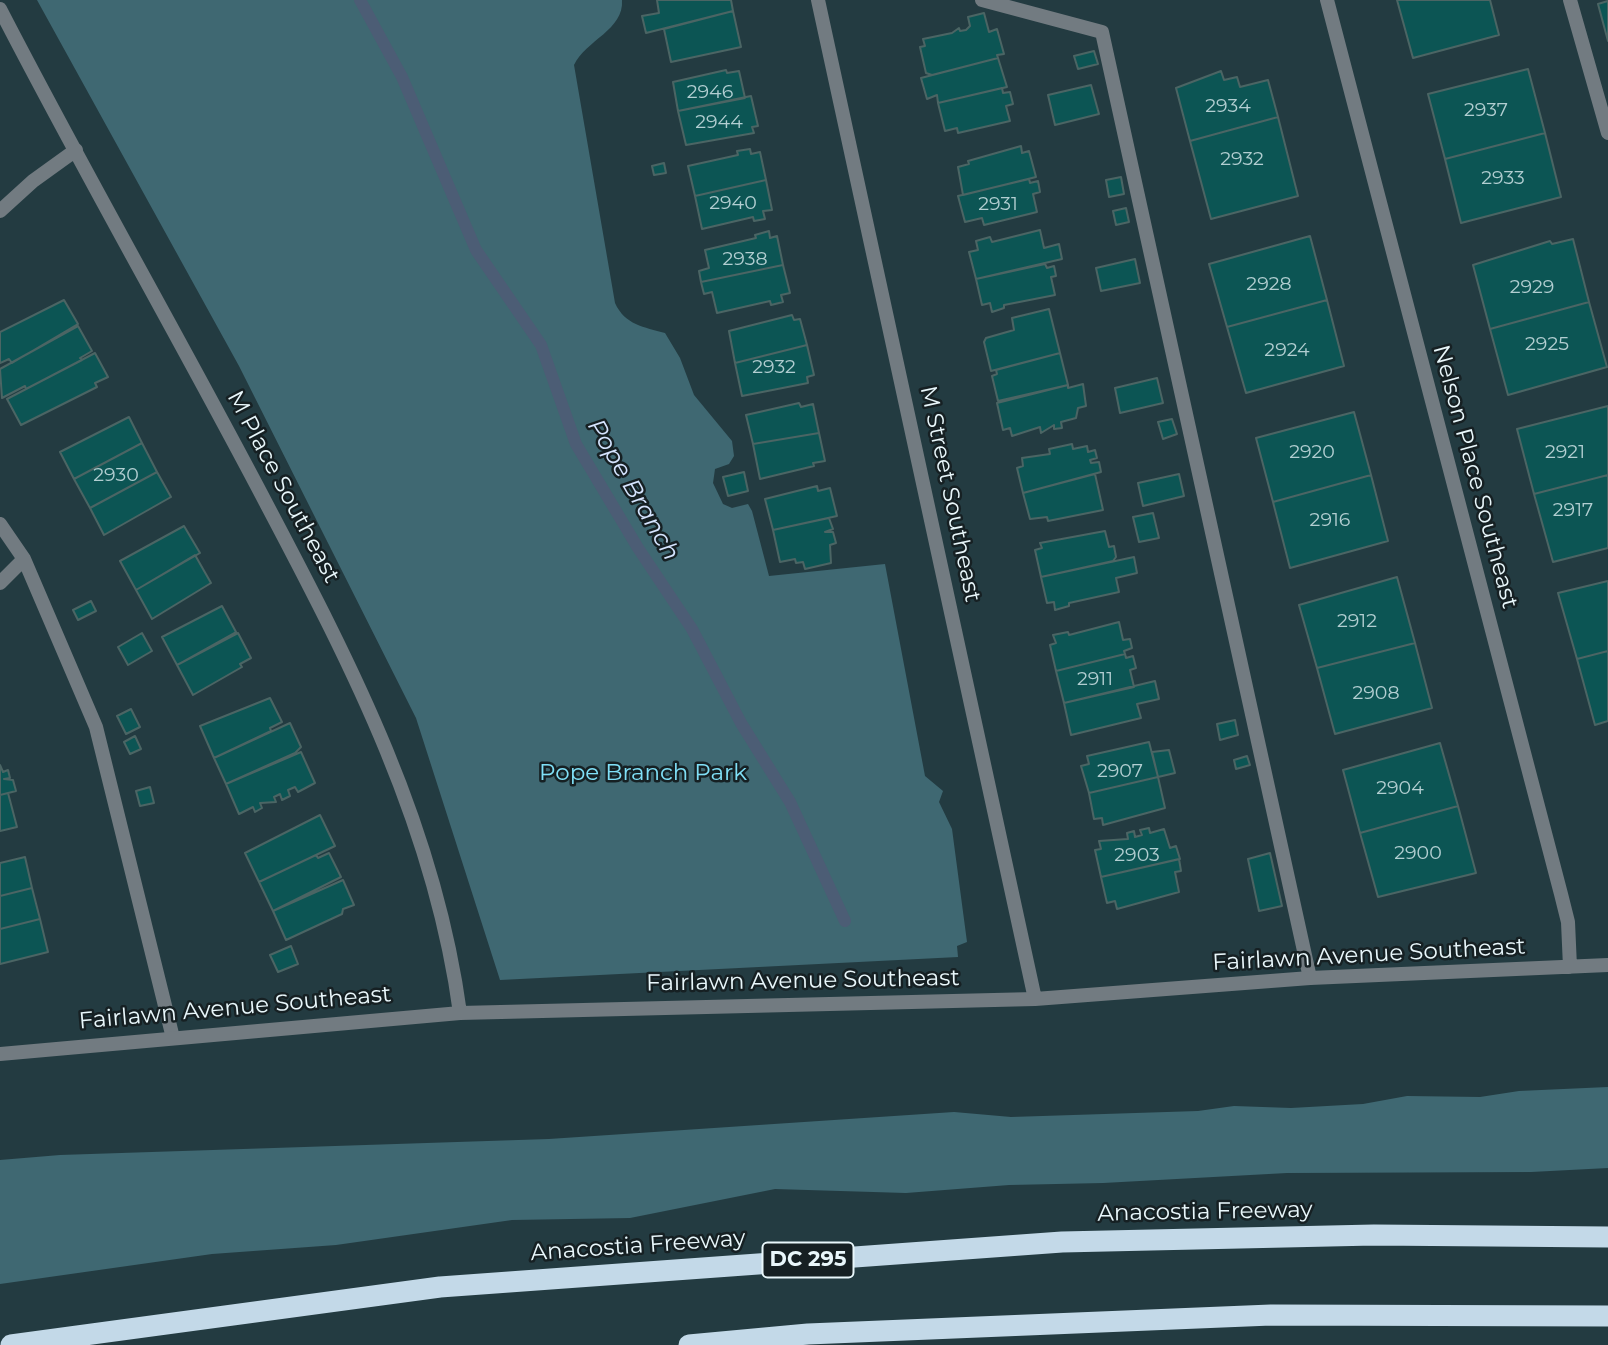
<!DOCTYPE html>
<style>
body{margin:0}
canvas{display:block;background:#233b41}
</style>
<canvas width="1608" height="1345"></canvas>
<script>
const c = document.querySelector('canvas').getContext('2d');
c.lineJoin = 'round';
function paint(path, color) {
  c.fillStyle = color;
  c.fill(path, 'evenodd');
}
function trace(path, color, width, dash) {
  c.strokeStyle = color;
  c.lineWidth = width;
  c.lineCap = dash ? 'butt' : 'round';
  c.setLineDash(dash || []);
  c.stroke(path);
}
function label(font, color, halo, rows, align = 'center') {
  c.font = font + ' Montserrat,sans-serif';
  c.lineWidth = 5;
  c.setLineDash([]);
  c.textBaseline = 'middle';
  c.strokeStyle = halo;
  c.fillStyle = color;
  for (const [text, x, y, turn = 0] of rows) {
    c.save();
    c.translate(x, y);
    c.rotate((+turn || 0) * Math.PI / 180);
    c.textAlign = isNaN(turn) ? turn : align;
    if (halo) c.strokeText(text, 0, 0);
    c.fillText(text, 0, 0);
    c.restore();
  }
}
const green = new Path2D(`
 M 37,0 L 622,0 C 624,30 586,40 574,65 L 615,303 C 625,325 644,327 665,333 L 680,358 L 694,395 L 732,441 L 734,456 L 729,464 L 715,469 L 713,483 L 723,504 L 732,508 L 748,504 L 752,511 L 769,576 L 885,564 L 925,776 L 943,791 L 939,802 L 952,829 L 967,942 L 957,946 L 958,957 L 500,980 L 416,718 L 239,366 Z
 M 1608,1087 L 1608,1168 L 1531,1172 L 1287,1173 L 1103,1183 L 1009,1185 L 906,1193 L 775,1189 L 630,1218 L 512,1220 L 336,1245 L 212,1254 L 0,1284 L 0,1160 L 60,1155 L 549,1139 L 954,1112 L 1011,1117 L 1198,1111 L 1234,1106 L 1291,1108 L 1363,1104 L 1407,1096 L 1480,1097 L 1519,1091 Z`);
const stream = new Path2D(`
 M 360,0 L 402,77 L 476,250 L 541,345 L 576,444 L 638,548 L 692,629 L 741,723 L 790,802 L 845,921`);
const building = new Path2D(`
 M 657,0 L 731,0 L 733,11 L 646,33 L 642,16 L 659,13 Z
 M 1397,0 L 1490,0 L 1499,35 L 1413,58 Z
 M 1608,1 L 1608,41 L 1598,4 Z
 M 733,11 L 741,47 L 671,62 L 664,29 Z
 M 984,13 L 989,32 L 997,29 L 1004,54 L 997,55 L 998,58 L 932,75 L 926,73 L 920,47 L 925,46 L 923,39 L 952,33 L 959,28 L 960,31 L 966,30 L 970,26 L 968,17 Z
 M 1094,51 L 1098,64 L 1078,69 L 1074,56 Z
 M 998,58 L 1007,87 L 938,103 L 937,95 L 927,99 L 921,78 Z
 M 1528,69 L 1545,133 L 1445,159 L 1428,94 Z
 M 726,70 L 727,73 L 739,71 L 745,98 L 678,111 L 673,82 Z
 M 1221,71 L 1224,80 L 1237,77 L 1240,87 L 1268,80 L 1278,117 L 1190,141 L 1176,88 Z
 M 1091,85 L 1099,114 L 1055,125 L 1048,95 Z
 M 1002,88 L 1003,93 L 1010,92 L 1013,104 L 1006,106 L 1010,121 L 958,133 L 957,128 L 945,131 L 938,103 Z
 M 751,96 L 758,126 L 752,127 L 754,133 L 686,145 L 678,111 Z
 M 1278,117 L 1298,196 L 1211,219 L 1190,141 Z
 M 1545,133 L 1561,197 L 1461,223 L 1445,159 Z
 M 1021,146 L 1022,153 L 1029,151 L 1036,177 L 963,195 L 958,167 L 969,164 L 968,161 Z
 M 750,149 L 751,154 L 760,152 L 766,180 L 695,196 L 688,166 L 738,155 L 737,151 Z
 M 664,163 L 666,173 L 654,175 L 652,166 Z
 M 1121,177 L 1124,194 L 1109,197 L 1106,180 Z
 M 1029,179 L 1030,183 L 1038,181 L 1040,192 L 1033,194 L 1037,212 L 984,225 L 982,218 L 965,222 L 958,196 Z
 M 766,180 L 772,210 L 763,211 L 765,219 L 754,221 L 753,217 L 702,229 L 695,196 Z
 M 1126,208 L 1129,222 L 1116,225 L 1113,211 Z
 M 1040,230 L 1044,248 L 1059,244 L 1062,259 L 976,279 L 969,252 L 978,250 L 976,241 L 990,237 L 992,242 Z
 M 769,231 L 770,238 L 777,236 L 783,265 L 701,282 L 699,271 L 709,268 L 705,250 L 756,238 L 755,235 Z
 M 1310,236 L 1327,300 L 1227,327 L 1209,264 Z
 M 1573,239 L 1589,302 L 1490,329 L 1473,265 L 1550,241 L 1552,244 Z
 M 1135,259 L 1140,283 L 1101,291 L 1096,268 Z
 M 1045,264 L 1047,268 L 1054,266 L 1056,276 L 1051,277 L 1055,295 L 1004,305 L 1004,308 L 992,312 L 990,303 L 982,305 L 976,279 Z
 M 783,265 L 790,293 L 781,295 L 783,302 L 771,305 L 770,301 L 717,313 L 712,292 L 704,294 L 701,282 Z
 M 64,300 L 78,324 L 12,363 L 9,359 L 0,363 L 0,332 Z
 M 1327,300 L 1344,366 L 1246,393 L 1227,327 Z
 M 1589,302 L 1607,367 L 1508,395 L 1490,329 Z
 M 1049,309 L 1060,353 L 991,371 L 984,342 L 986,338 L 1014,330 L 1012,318 Z
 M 792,315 L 794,320 L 800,319 L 807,345 L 735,363 L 729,331 Z
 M 78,326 L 92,351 L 80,358 L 82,360 L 26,389 L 25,386 L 2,398 L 0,369 Z
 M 807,345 L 814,375 L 807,377 L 808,383 L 742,396 L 735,363 Z
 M 95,353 L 108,377 L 95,383 L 97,387 L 21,425 L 7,399 Z
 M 1060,353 L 1068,385 L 998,401 L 992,376 L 997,374 L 996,370 Z
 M 1157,378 L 1163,403 L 1120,413 L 1115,388 Z
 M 1083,384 L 1086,406 L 1078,408 L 1076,418 L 1061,422 L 1062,428 L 1054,429 L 1054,425 L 1041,433 L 1040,427 L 1012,436 L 1010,428 L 1003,430 L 997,403 L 1068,385 L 1068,388 Z
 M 799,403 L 801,407 L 813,404 L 819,433 L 753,444 L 746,415 Z
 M 1608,406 L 1608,475 L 1534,494 L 1517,429 Z
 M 1354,412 L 1371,475 L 1273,502 L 1256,438 Z
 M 129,417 L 142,443 L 74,479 L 60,452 Z
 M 1172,419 L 1177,434 L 1163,439 L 1158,422 Z
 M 819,433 L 825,461 L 813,463 L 814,466 L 760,479 L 753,444 Z
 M 142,443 L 157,472 L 90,508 L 74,479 Z
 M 1072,444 L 1073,449 L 1087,446 L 1088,452 L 1095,450 L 1097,458 L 1090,460 L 1091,463 L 1099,462 L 1101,472 L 1023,493 L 1017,468 L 1023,466 L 1022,458 L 1050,454 L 1049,449 Z
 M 157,472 L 171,497 L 104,535 L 90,508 Z
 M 744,472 L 748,491 L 728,496 L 723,477 Z
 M 1095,474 L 1103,510 L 1048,521 L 1047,517 L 1030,519 L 1023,493 Z
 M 1179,474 L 1184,496 L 1143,506 L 1138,483 Z
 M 1371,475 L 1388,541 L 1290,568 L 1273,502 Z
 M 1608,475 L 1608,548 L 1553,562 L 1534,494 Z
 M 817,486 L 818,491 L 830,488 L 837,516 L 773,530 L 765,499 Z
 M 1153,513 L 1159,538 L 1139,542 L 1133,517 Z
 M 829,518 L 833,529 L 825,532 L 833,532 L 836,543 L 830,545 L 831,563 L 805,569 L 803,562 L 796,563 L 795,559 L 780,562 L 773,530 Z
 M 184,526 L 200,553 L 136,590 L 120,561 Z
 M 1105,531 L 1109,547 L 1114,546 L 1116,557 L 1113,561 L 1041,577 L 1035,550 L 1042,548 L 1040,543 Z
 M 195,555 L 211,583 L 152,619 L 136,590 Z
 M 1134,557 L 1137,573 L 1116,578 L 1119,592 L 1069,603 L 1069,606 L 1055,610 L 1054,602 L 1047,603 L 1041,577 Z
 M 1397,577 L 1415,643 L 1317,668 L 1299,605 Z
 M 1608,581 L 1608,651 L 1577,659 L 1558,593 Z
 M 91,601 L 96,611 L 78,620 L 73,610 Z
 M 222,606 L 236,632 L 177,665 L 162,637 Z
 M 1119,622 L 1123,640 L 1130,639 L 1132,648 L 1124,651 L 1125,654 L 1056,671 L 1050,645 L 1056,643 L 1053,635 L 1068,632 L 1069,635 Z
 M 142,633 L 152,651 L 128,665 L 118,647 Z
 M 238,633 L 251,658 L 240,664 L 242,667 L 193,695 L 177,665 Z
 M 1415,643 L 1432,708 L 1335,734 L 1317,668 Z
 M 1608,651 L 1608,721 L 1595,725 L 1577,659 Z
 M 1125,654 L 1126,658 L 1133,656 L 1136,668 L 1130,670 L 1134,687 L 1064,703 L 1056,671 Z
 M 1155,681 L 1159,699 L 1137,704 L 1141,718 L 1071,735 L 1064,703 Z
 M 270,698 L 282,722 L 270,728 L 271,731 L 214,758 L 200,726 Z
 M 131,709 L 140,727 L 126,734 L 117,716 Z
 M 1235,720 L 1238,735 L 1220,740 L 1217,724 Z
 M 290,723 L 301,747 L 295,753 L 226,784 L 214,758 Z
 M 135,736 L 141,749 L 130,754 L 124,742 Z
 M 1149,742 L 1158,777 L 1089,793 L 1081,766 L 1089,764 L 1087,756 Z
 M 1440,743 L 1458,806 L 1360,833 L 1343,770 Z
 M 1169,750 L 1175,773 L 1158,777 L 1152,752 Z
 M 301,752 L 315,783 L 298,792 L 295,787 L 288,790 L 290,796 L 282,800 L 280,794 L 274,797 L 276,802 L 260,803 L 262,808 L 255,812 L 253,807 L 239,814 L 226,784 Z
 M 1247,756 L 1250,765 L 1236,769 L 1234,760 Z
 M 0,765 L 3,772 L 8,770 L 10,778 L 4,779 L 13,780 L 16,791 L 0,795 Z
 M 1158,777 L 1165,808 L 1103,825 L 1102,818 L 1094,819 L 1089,793 Z
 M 150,787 L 154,803 L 140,806 L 136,791 Z
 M 8,793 L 17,827 L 0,831 L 0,795 Z
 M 1458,806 L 1476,873 L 1378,897 L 1360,833 Z
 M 320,815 L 335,846 L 259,882 L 245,853 Z
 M 1149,828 L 1150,833 L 1164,829 L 1170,848 L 1176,846 L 1180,859 L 1101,877 L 1095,850 L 1101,849 L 1099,841 L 1128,839 L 1127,833 L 1134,831 L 1135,837 L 1142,835 L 1140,830 Z
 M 329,853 L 341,877 L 273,911 L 259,882 L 316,855 L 318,858 Z
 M 1270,853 L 1282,906 L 1259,911 L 1248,859 Z
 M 25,857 L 32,888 L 0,896 L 0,863 Z
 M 1179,859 L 1181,871 L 1175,872 L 1179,892 L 1117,909 L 1115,901 L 1107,903 L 1101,877 Z
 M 343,880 L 354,905 L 343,909 L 342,914 L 286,940 L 273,911 Z
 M 32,888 L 40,919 L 0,929 L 0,896 Z
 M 40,919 L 48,952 L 0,964 L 0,929 Z
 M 291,946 L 298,964 L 278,972 L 270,955 Z`);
const lane = new Path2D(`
 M 982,0 L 1102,32 L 1310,978
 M 1570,0 L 1608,133
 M 0,524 L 24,559 L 96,727 L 173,1038
 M 0,583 L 24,559`);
const street = new Path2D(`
 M 818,0 L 1035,999
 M 1327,0 L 1561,894 L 1568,922 L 1570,967
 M 0,9 C 86,176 180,339 267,505 C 353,668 435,827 460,1013
 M 0,211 L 33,181 L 76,150
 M 0,1054 L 460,1013 L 1035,999 L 1310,978 L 1608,965`);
const highway = new Path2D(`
 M 11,1345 L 440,1287 L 1062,1242 L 1374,1235 L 1608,1237
 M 689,1345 L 808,1334 L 1271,1315 L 1608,1316`);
const numberNames = [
 ["2946",710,92],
 ["2934",1228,106],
 ["2937",1486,110],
 ["2944",719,122],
 ["2932",1242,159],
 ["2933",1503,178],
 ["2940",733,203],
 ["2931",998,204],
 ["2938",745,259],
 ["2928",1269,284],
 ["2929",1532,287],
 ["2925",1547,344],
 ["2924",1287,350],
 ["2932",774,367],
 ["2920",1312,452],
 ["2921",1565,452],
 ["2930",116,475],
 ["2917",1573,510],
 ["2916",1330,520],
 ["2912",1357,621],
 ["2911",1095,679],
 ["2908",1376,693],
 ["2907",1120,771],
 ["2904",1400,788],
 ["2900",1418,853],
 ["2903",1137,855]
];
const shields = [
 [808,1260,91]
];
const shieldNames = [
 ["DC 295",808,1260]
];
const streetNames = [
 ["Nelson Place Southeast",1475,477,75],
 ["M Place Southeast",283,487,62],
 ["M Street Southeast",950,494,78],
 ["Fairlawn Avenue Southeast",1369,955,-3],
 ["Fairlawn Avenue Southeast",803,981,-1],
 ["Fairlawn Avenue Southeast",235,1008,-5],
 ["Anacostia Freeway",1205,1212,-1],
 ["Anacostia Freeway",638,1246,-4]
];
const parkNames = [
 ["Pope Branch Park",643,773]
];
const waterNames = [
 ["Pope Branch",633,490,60]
];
paint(green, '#3f6872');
trace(stream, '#4c5d75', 12);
paint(building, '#0c5554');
trace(building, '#4b6564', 2);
trace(lane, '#727b81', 14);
trace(street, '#727b81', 14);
trace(highway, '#c3d9e8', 21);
label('19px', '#b2ced1', null, numberNames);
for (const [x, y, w] of shields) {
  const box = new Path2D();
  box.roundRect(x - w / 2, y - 17.5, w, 35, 5);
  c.fillStyle = '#162023';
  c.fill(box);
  trace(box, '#e9f7fb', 2);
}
label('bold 21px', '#e9f7fb', null, shieldNames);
label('23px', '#e9f7fb', '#162023', streetNames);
label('23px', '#80e0f7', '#162023', parkNames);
label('italic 24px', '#d5e4fe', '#162023', waterNames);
</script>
